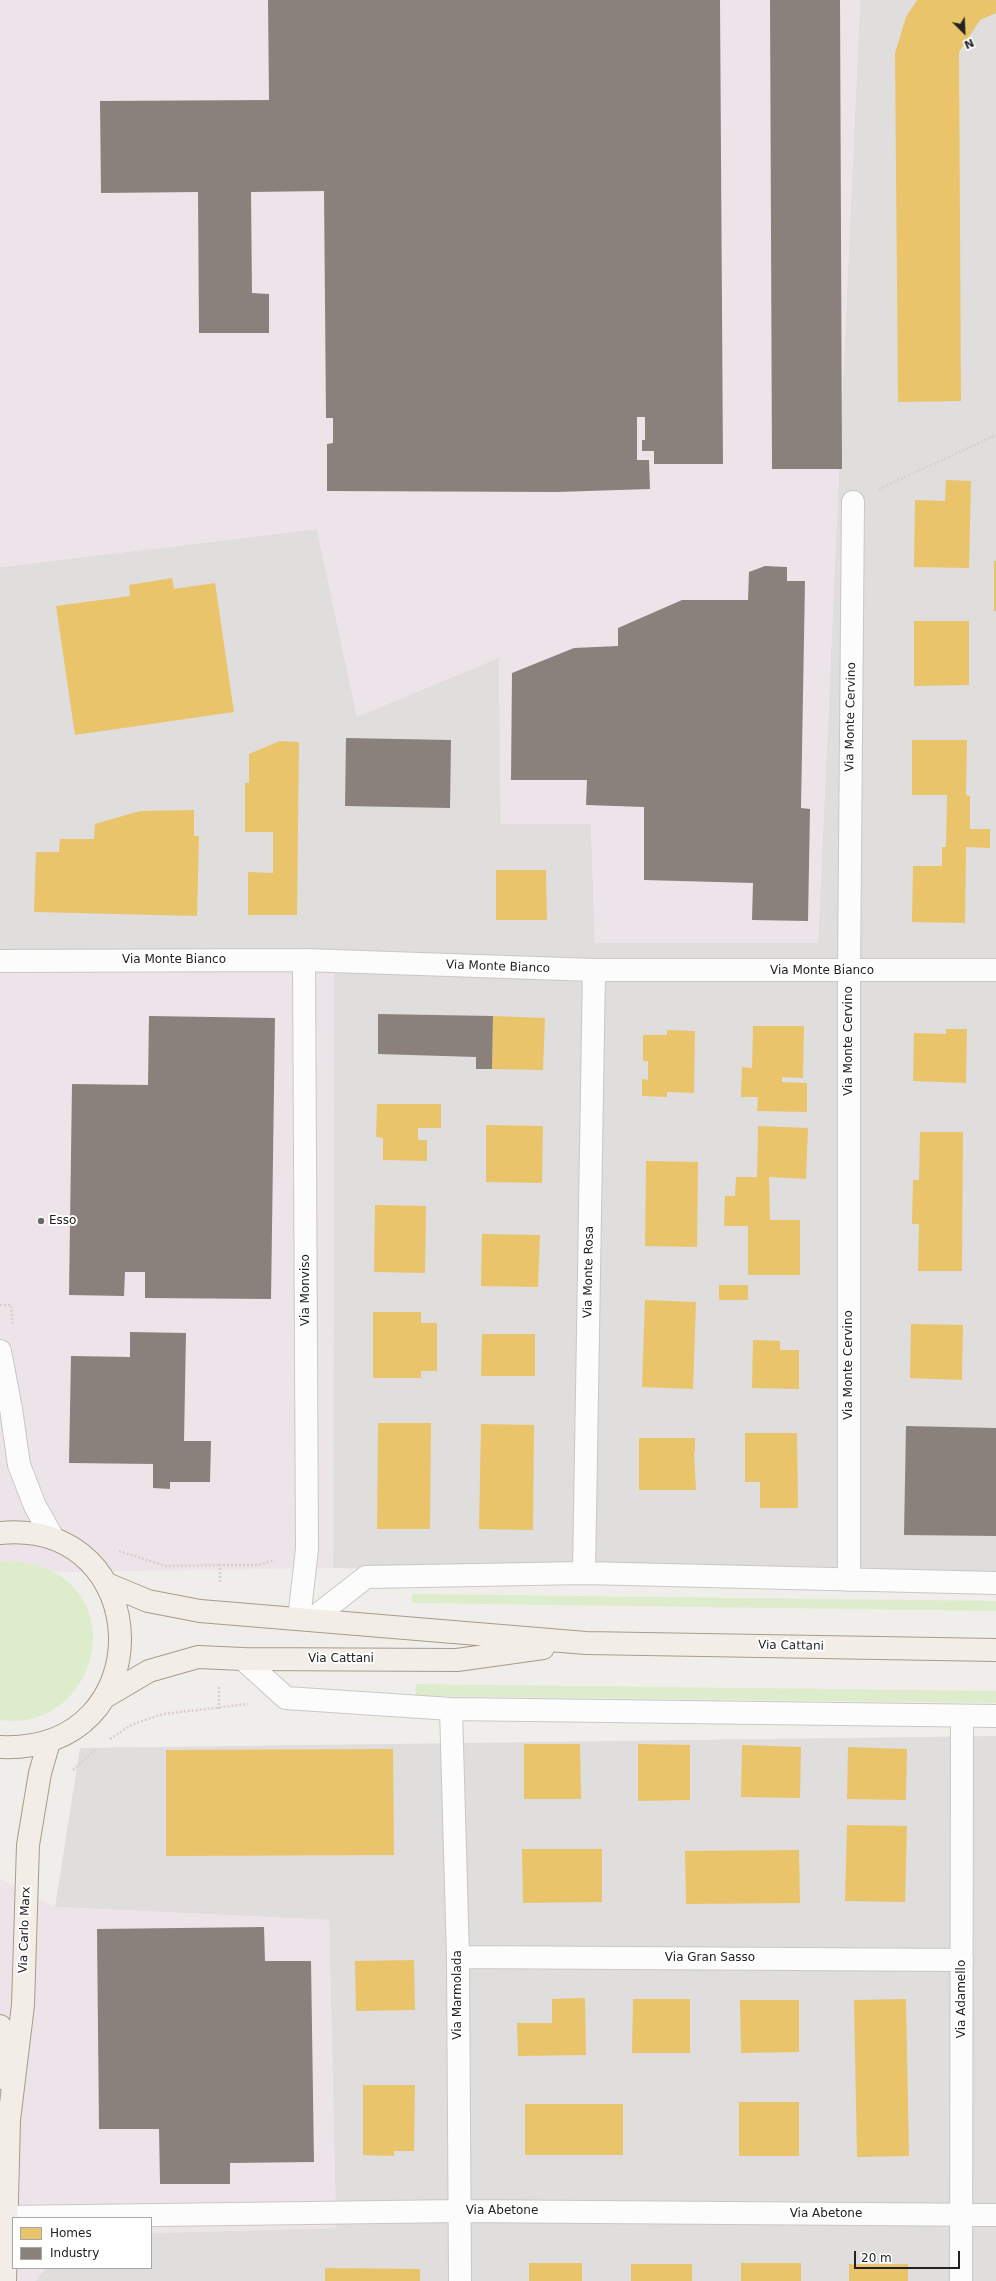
<!DOCTYPE html>
<style>
body{margin:0}
#map{position:relative;width:996px;height:2281px;overflow:hidden;background:#f0eeeb;font-family:"DejaVu Sans",sans-serif}
canvas{display:block}
.legend{position:absolute;left:12px;top:2217px;width:140px;height:52px;box-sizing:border-box;background:#fff;border:1px solid #a7a7a7;margin:0;padding:5px 7px;list-style:none;font-size:12px;color:#222}
.legend li{display:flex;align-items:center;gap:8px;height:20px}
.legend b{width:20px;border:1px solid #a7a7a7}
.north{position:absolute;left:944px;top:12px;width:40px;height:40px;-webkit-text-stroke:3px #fff;paint-order:stroke;rotate:156deg;font-size:11px;font-weight:700;line-height:16px;text-align:center;color:#222}
.north::after{content:'';display:block;margin:auto;width:14px;height:18px;background:#222;clip-path:polygon(50% 0,100% 100%,50% 72%,0 100%)}
.scale{position:absolute;left:854px;top:2251px;width:106px;height:18px;box-sizing:border-box;border:2px solid #222;border-top:0;padding-left:5px;font-size:12px;line-height:14px;white-space:nowrap;color:#222;-webkit-text-stroke:3px #fff;paint-order:stroke}
</style>
<div id="map">
<canvas width="996" height="2281"></canvas>
<ul class="legend">
<li><b style="height:11px;background:#e9c46a"></b>Homes</li>
<li><b style="height:11px;background:#8a817c"></b>Industry</li>
</ul>
<div class="north">N</div>
<div class="scale">20 m</div>
</div>
<script>
const c = document.querySelector('canvas').getContext('2d');
c.lineJoin = 'round';
function paint(path, color) {
  c.fillStyle = color;
  c.fill(path, 'evenodd');
}
function trace(path, color, width, dash) {
  c.strokeStyle = color;
  c.lineWidth = width;
  c.lineCap = dash ? 'butt' : 'round';
  c.setLineDash(dash || []);
  c.stroke(path);
}
function label(font, color, halo, rows, align = 'center') {
  c.font = font + ' "DejaVu Sans",sans-serif';
  c.lineWidth = 4;
  c.setLineDash([]);
  c.textBaseline = 'middle';
  c.strokeStyle = halo;
  c.fillStyle = color;
  for (const [text, x, y, turn = 0] of rows) {
    c.save();
    c.translate(x, y);
    c.rotate((+turn || 0) * Math.PI / 180);
    c.textAlign = isNaN(turn) ? turn : align;
    if (halo) c.strokeText(text, 0, 0);
    c.fillText(text, 0, 0);
    c.restore();
  }
}
const residential = new Path2D(`
 M 860,0 L 996,0 L 996,1577 L 731,1577 L 333,1568 L 334,970 L 0,970 L 0,567 L 317,529 L 357,716 L 499,657 L 501,824 L 591,824 L 595,943 L 818,943 Z
 M 996,1736 L 996,2281 L 35,2281 L 46,2268 L 151,2268 L 151,2233 L 336,2228 L 329,1920 L 55,1907 L 80,1748 Z`);
const industrial = new Path2D(`
 M 0,0 L 860,0 L 818,943 L 595,943 L 591,824 L 501,824 L 499,658 L 357,717 L 317,529 L 0,567 Z
 M 0,970 L 334,970 L 333,1568 L 0,1573 Z
 M 0,1879 L 55,1907 L 329,1920 L 336,2228 L 151,2233 L 151,2218 L 13,2218 L 13,2268 L 46,2268 L 35,2281 L 0,2281 Z`);
const grass = new Path2D(`
 M 13,1561 C 27,1563 41,1565 54,1572 C 130,1615 86,1733 0,1720 L 0,1562 Z
 M 412,1594 L 996,1601 L 996,1611 L 412,1603 Z
 M 416,1684 L 996,1691 L 996,1703 L 415,1696 Z`);
const homes = new Path2D(`
 M 917,0 L 996,0 L 996,13 L 980,20 L 959,52 L 961,401 L 898,402 L 895,53 L 906,17 Z
 M 946,480 L 971,481 L 969,568 L 914,567 L 915,500 L 945,501 Z
 M 994,561 L 996,561 L 996,611 L 994,611 Z
 M 172,578 L 174,589 L 215,583 L 234,712 L 75,735 L 56,606 L 130,596 L 129,585 Z
 M 914,621 L 969,621 L 969,685 L 914,686 Z
 M 912,740 L 967,740 L 966,795 L 970,796 L 970,829 L 990,829 L 990,848 L 966,847 L 965,923 L 912,922 L 913,866 L 942,866 L 942,847 L 946,847 L 947,795 L 912,795 Z
 M 280,741 L 299,742 L 297,915 L 248,915 L 248,872 L 273,873 L 273,832 L 245,832 L 245,783 L 249,783 L 249,754 Z
 M 194,810 L 194,836 L 199,836 L 197,916 L 34,912 L 36,852 L 59,852 L 60,839 L 94,839 L 95,824 L 140,811 Z
 M 496,870 L 546,870 L 547,920 L 496,920 Z
 M 493,1016 L 545,1018 L 543,1070 L 492,1069 Z
 M 753,1026 L 804,1026 L 803,1078 L 782,1077 L 782,1082 L 807,1083 L 807,1112 L 757,1111 L 758,1097 L 741,1097 L 742,1067 L 752,1068 Z
 M 946,1029 L 967,1029 L 966,1083 L 913,1081 L 914,1033 L 946,1034 Z
 M 667,1030 L 695,1031 L 694,1093 L 667,1092 L 667,1097 L 642,1096 L 642,1079 L 648,1080 L 648,1061 L 643,1061 L 643,1035 L 667,1035 Z
 M 377,1104 L 441,1104 L 441,1128 L 418,1128 L 418,1140 L 427,1140 L 427,1161 L 383,1160 L 383,1138 L 376,1137 Z
 M 486,1125 L 543,1126 L 542,1183 L 486,1182 Z
 M 758,1126 L 808,1128 L 806,1179 L 769,1177 L 770,1220 L 800,1220 L 800,1275 L 748,1275 L 748,1226 L 724,1226 L 725,1196 L 735,1196 L 736,1177 L 757,1177 Z
 M 920,1132 L 963,1132 L 962,1271 L 918,1271 L 919,1224 L 912,1224 L 913,1180 L 919,1180 Z
 M 646,1161 L 698,1162 L 697,1247 L 645,1246 Z
 M 375,1205 L 426,1206 L 425,1273 L 374,1272 Z
 M 482,1234 L 540,1235 L 538,1287 L 481,1286 Z
 M 719,1285 L 748,1285 L 748,1300 L 719,1300 Z
 M 645,1300 L 696,1302 L 693,1389 L 642,1387 Z
 M 373,1312 L 421,1312 L 421,1323 L 437,1323 L 437,1371 L 421,1371 L 421,1378 L 373,1378 Z
 M 911,1324 L 963,1325 L 962,1380 L 910,1378 Z
 M 482,1334 L 535,1334 L 535,1376 L 481,1376 Z
 M 753,1340 L 780,1341 L 780,1350 L 799,1350 L 799,1389 L 752,1388 Z
 M 378,1423 L 431,1423 L 430,1529 L 377,1529 Z
 M 481,1424 L 534,1425 L 533,1530 L 479,1529 Z
 M 745,1433 L 797,1433 L 798,1508 L 760,1508 L 760,1482 L 745,1482 Z
 M 639,1438 L 695,1438 L 695,1452 L 694,1452 L 696,1490 L 639,1490 Z
 M 524,1744 L 580,1744 L 581,1799 L 524,1799 Z
 M 638,1744 L 690,1745 L 690,1800 L 638,1801 Z
 M 742,1745 L 801,1747 L 800,1798 L 741,1797 Z
 M 848,1747 L 907,1749 L 906,1800 L 847,1799 Z
 M 393,1749 L 394,1855 L 166,1856 L 166,1750 Z
 M 847,1825 L 907,1826 L 905,1902 L 845,1901 Z
 M 522,1849 L 602,1849 L 602,1902 L 523,1903 Z
 M 799,1850 L 800,1903 L 686,1904 L 685,1851 Z
 M 414,1960 L 415,2010 L 356,2011 L 355,1961 Z
 M 585,1998 L 586,2055 L 518,2056 L 517,2023 L 552,2023 L 552,1999 Z
 M 633,1999 L 690,1999 L 690,2053 L 632,2053 Z
 M 906,1999 L 909,2156 L 857,2157 L 854,2000 Z
 M 740,2000 L 799,2000 L 799,2052 L 741,2053 Z
 M 363,2085 L 415,2085 L 414,2151 L 394,2151 L 394,2156 L 363,2155 Z
 M 739,2102 L 799,2102 L 799,2156 L 739,2156 Z
 M 525,2104 L 623,2104 L 623,2155 L 525,2155 Z
 M 529,2263 L 582,2263 L 582,2281 L 529,2281 Z
 M 741,2263 L 801,2263 L 801,2281 L 741,2281 Z
 M 631,2264 L 692,2264 L 692,2281 L 631,2281 Z
 M 849,2264 L 908,2264 L 908,2281 L 849,2281 Z
 M 325,2268 L 420,2269 L 420,2281 L 325,2281 Z`);
const industry = new Path2D(`
 M 268,0 L 720,0 L 723,464 L 654,464 L 654,451 L 642,451 L 642,440 L 645,440 L 645,417 L 637,417 L 637,460 L 649,460 L 650,489 L 556,492 L 327,491 L 327,444 L 333,443 L 333,418 L 326,418 L 324,191 L 251,192 L 252,293 L 269,294 L 269,333 L 199,333 L 198,192 L 101,193 L 100,101 L 269,100 Z
 M 770,0 L 840,0 L 842,469 L 772,469 Z
 M 765,566 L 787,567 L 787,581 L 805,581 L 801,808 L 810,809 L 808,921 L 752,920 L 753,883 L 644,880 L 644,807 L 586,805 L 587,780 L 511,780 L 512,673 L 574,648 L 618,646 L 618,628 L 682,600 L 748,600 L 749,572 Z
 M 346,738 L 451,740 L 450,808 L 345,806 Z
 M 378,1014 L 493,1016 L 492,1069 L 476,1069 L 476,1057 L 378,1054 Z
 M 149,1016 L 275,1018 L 271,1299 L 145,1298 L 145,1272 L 125,1272 L 124,1296 L 69,1295 L 72,1084 L 148,1085 Z
 M 130,1332 L 186,1333 L 184,1441 L 211,1441 L 210,1482 L 170,1482 L 170,1489 L 153,1488 L 153,1464 L 69,1463 L 71,1356 L 130,1357 Z
 M 906,1426 L 996,1428 L 996,1536 L 904,1535 Z
 M 264,1927 L 265,1961 L 311,1961 L 314,2162 L 230,2163 L 230,2184 L 160,2184 L 159,2129 L 99,2129 L 97,1929 Z`);
const path = new Path2D(`
 M 879,489 L 996,435
 M 0,1305 L 11,1305 L 13,1326
 M 119,1551 L 166,1566 L 220,1565
 M 220,1582 L 220,1565 L 259,1565 L 275,1560
 M 219,1709 L 219,1687
 M 110,1739 L 133,1724 L 163,1714 L 248,1704
 M 73,1770 L 96,1749`);
const minor = new Path2D(`
 M 0,961 L 304,960 L 594,970 L 996,970
 M 0,1351 L 11,1409 L 19,1465 L 35,1506 L 53,1538
 M 584,1573 L 594,970
 M 849,1580 L 849,971 L 853,502
 M 299,1619 L 307,1549 L 304,960
 M 311,1620 L 366,1577 L 584,1573 L 996,1583
 M 243,1659 L 286,1698 L 451,1709 L 996,1716
 M 451,1709 L 458,1957 L 460,2281
 M 458,1957 L 962,1960
 M 7,2217 L 459,2211 L 996,2215
 M 961,2281 L 962,1716`);
const major = new Path2D(`
 M 0,1533 C 156,1518 164,1754 0,1747
 M 107,1584 L 148,1601 L 200,1611 L 586,1643 L 996,1650
 M 105,1697 L 149,1671 L 198,1657 L 243,1659 L 457,1660 L 543,1648
 M 0,2026 L 5,2079
 M 5,2281 L 9,2120 L 23,2005 L 28,1845 L 40,1773 L 49,1742`);
const markers = [
 [41,1221,4,"#6a6968"]
];
const streetNames = [
 ["Via Monte Cervino",851,717,-89],
 ["Via Monte Bianco",174,960],
 ["Via Monte Bianco",498,967,2],
 ["Via Monte Bianco",822,971],
 ["Via Monte Cervino",849,1041,-90],
 ["Via Monte Rosa",589,1272,-89],
 ["Via Monviso",306,1290,-90],
 ["Via Monte Cervino",849,1365,-90],
 ["Via Cattani",791,1646,1],
 ["Via Cattani",341,1659],
 ["Via Carlo Marx",25,1930,-88],
 ["Via Gran Sasso",710,1958],
 ["Via Marmolada",458,1995,-90],
 ["Via Adamello",962,1999,-90],
 ["Via Abetone",502,2211],
 ["Via Abetone",826,2214]
];
const poiNames = [
 ["Esso",49,1221]
];
paint(residential, '#dfdedc');
paint(industrial, '#ede4e9');
paint(grass, '#ddeccb');
paint(homes, '#e9c46a');
paint(industry, '#8a817c');
trace(minor, '#c9c8c7', 24);
trace(major, '#a79c86', 24);
trace(path, '#dccecd', 2.5, [2, 2]);
trace(minor, '#fdfcfc', 22);
trace(major, '#f3ede7', 22);
for (const [x, y, r, color] of markers) {
  const dot = new Path2D();
  dot.arc(x, y, r, 0, 2 * Math.PI);
  c.fillStyle = color;
  c.fill(dot);
  trace(dot, '#fff', 1.5);
}
label('12px', '#222', '#fff', streetNames);
label('12px', '#222', '#fff', poiNames, 'left');
</script>
